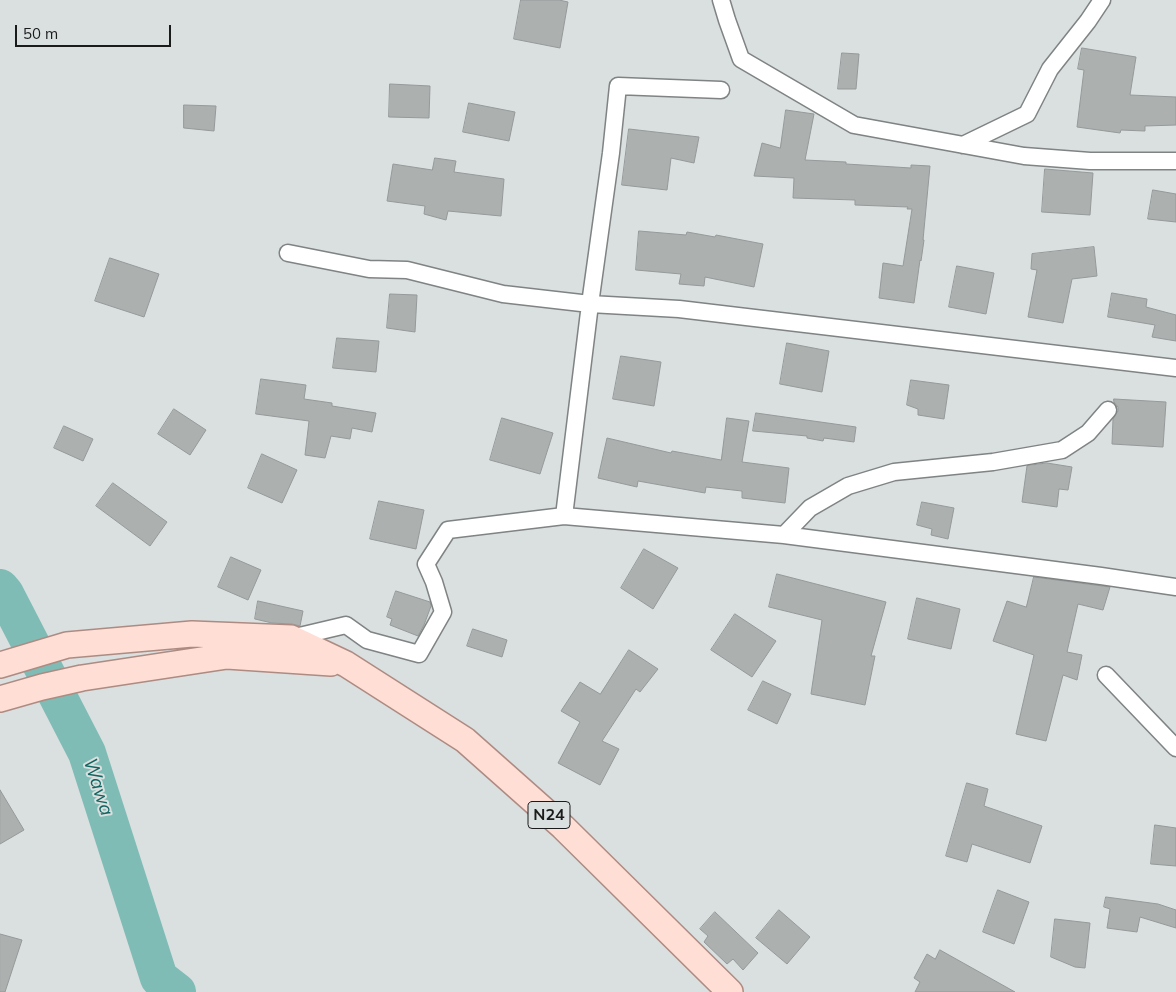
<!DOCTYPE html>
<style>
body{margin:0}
#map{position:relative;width:1176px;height:992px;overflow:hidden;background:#dadfdf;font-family:Mulish,sans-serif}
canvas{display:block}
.scale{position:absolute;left:15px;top:25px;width:156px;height:22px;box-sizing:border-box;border:2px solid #1a1b1b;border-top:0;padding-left:6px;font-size:15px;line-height:18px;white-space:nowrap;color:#1a1b1b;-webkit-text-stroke:4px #dadfdf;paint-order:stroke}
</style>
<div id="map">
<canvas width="1176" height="992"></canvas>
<div class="scale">50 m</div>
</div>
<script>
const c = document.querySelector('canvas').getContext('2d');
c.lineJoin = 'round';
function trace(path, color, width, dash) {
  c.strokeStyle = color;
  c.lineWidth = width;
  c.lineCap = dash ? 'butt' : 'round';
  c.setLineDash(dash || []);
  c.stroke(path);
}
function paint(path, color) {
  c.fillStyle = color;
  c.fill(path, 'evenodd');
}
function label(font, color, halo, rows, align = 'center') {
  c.font = font + ' Mulish,sans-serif';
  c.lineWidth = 4;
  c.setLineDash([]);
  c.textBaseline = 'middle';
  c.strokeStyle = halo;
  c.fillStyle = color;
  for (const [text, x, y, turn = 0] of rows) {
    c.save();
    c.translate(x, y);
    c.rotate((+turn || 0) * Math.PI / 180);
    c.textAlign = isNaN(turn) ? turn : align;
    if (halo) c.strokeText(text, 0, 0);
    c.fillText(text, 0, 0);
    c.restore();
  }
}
const river = new Path2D(`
 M 0,588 L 5,594 L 87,753 L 159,978 L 177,992`);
const building = new Path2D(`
 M 521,0 L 559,0 L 568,2 L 560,48 L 514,39 Z
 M 1082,48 L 1136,57 L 1130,95 L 1176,97 L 1176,125 L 1145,126 L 1145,131 L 1121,130 L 1120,133 L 1077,127 L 1084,70 L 1078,69 Z
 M 842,53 L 859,54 L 856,89 L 838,89 Z
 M 390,84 L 430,86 L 429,118 L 389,117 Z
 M 469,103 L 515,112 L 509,141 L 463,132 Z
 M 184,105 L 216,106 L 214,131 L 184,128 Z
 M 786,110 L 814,114 L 805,160 L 846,162 L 846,164 L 911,168 L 911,165 L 930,166 L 923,240 L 924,240 L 921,261 L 920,260 L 914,303 L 879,298 L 883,263 L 903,266 L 912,209 L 907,209 L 908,207 L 855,205 L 855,200 L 793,198 L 794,178 L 754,176 L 762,143 L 780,148 Z
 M 629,129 L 699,137 L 694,163 L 671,158 L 667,190 L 622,185 Z
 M 435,158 L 456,161 L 454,172 L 504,179 L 501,216 L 448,211 L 446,220 L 424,214 L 425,206 L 387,201 L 393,164 L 432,170 Z
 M 1045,169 L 1093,173 L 1090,215 L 1042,212 Z
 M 1153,190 L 1176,194 L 1176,222 L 1148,219 Z
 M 639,231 L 686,235 L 687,232 L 715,237 L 716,235 L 763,244 L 754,287 L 705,277 L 704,286 L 679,284 L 681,274 L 636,270 Z
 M 1094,247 L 1097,276 L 1072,279 L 1063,323 L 1028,317 L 1037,270 L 1031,269 L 1032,254 Z
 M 110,258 L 159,274 L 144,317 L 95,301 Z
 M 957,266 L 994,273 L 986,314 L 949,307 Z
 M 1112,293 L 1147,299 L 1146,307 L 1176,315 L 1176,341 L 1152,337 L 1155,325 L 1108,317 Z
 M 390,294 L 417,295 L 415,332 L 387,328 Z
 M 337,338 L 379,341 L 376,372 L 333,368 Z
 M 787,343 L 829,351 L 822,392 L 780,384 Z
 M 621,356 L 661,362 L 654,406 L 613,399 Z
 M 261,379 L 306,385 L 304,399 L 332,403 L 332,406 L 376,413 L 372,432 L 352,428 L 350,439 L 331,436 L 325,458 L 305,455 L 309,421 L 256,414 Z
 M 911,380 L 949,385 L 944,419 L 918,415 L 918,409 L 907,405 Z
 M 1114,399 L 1166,402 L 1163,447 L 1112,444 L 1113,419 L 1118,411 L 1118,407 L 1114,402 Z
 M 174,409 L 206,430 L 190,455 L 158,434 Z
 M 756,413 L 856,427 L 854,442 L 824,438 L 823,441 L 807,438 L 807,436 L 753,431 Z
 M 502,418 L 553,433 L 540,474 L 490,460 Z
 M 727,418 L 749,421 L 742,462 L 789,468 L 785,503 L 742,498 L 742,491 L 706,487 L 705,493 L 638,481 L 637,487 L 598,478 L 607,438 L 671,453 L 672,451 L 721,460 Z
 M 64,426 L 93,439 L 83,461 L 54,448 Z
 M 262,454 L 297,470 L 282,503 L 248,488 Z
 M 1047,463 L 1072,467 L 1068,490 L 1059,489 L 1057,507 L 1022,502 L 1027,466 Z
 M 113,483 L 167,522 L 150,546 L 96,506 Z
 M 379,501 L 424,510 L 416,549 L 370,539 Z
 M 922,502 L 954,508 L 948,539 L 931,535 L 932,529 L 917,525 Z
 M 644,549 L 678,568 L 653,609 L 621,588 Z
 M 231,557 L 261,570 L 248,600 L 218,587 Z
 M 777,574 L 886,602 L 871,656 L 875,656 L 865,705 L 811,694 L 822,620 L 769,607 Z
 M 1034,577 L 1110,587 L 1103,610 L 1078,604 L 1067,652 L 1082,655 L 1077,680 L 1063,675 L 1046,741 L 1016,734 L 1034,655 L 993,641 L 1007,601 L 1026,607 Z
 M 396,591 L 430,602 L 431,606 L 424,625 L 418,636 L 390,625 L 392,619 L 387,617 Z
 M 917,598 L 960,609 L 951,649 L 908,639 Z
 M 258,601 L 303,611 L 300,626 L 292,624 L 272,623 L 255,619 Z
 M 735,614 L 776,641 L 752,677 L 711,650 Z
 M 473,629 L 507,640 L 502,657 L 467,646 Z
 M 629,650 L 658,669 L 640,692 L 636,689 L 602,741 L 619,749 L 600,785 L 558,763 L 580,722 L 561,711 L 580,682 L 600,694 Z
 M 763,681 L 791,694 L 777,724 L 748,710 Z
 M 967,783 L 988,789 L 984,806 L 1042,826 L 1030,863 L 972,844 L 967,862 L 946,856 Z
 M 0,790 L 24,830 L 0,844 Z
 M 1155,825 L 1176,828 L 1176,866 L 1151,864 Z
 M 998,890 L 1029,902 L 1014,944 L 983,932 Z
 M 1106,897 L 1158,904 L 1176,910 L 1176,928 L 1140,917 L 1137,932 L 1107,928 L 1110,909 L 1104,907 Z
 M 779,910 L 810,937 L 787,964 L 756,938 Z
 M 715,912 L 758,953 L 743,970 L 733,959 L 727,964 L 704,942 L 708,936 L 700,929 Z
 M 1055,919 L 1090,923 L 1085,968 L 1075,967 L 1051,957 Z
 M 0,934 L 22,940 L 5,992 L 0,992 Z
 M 940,950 L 1015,992 L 915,992 L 920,982 L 914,978 L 927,954 L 935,959 Z`);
const minor = new Path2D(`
 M 721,0 L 727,20 L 741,59 L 854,125 L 1024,156 L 1090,161 L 1176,161
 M 963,145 L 1027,114 L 1050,69 L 1088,21 L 1102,0
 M 288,253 L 369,269 L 407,270 L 503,294 L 590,304 L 679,309 L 1176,368
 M 564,516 L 590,304 L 611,153 L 618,86 L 721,90
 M 784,535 L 810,508 L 848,486 L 894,472 L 993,462 L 1062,450 L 1088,433 L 1108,410
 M 291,638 L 346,625 L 367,640 L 419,654 L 443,612 L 434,582 L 426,564 L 448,530 L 564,516 L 784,535 L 1101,576 L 1176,587
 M 1106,675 L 1176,748`);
const primary = new Path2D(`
 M 0,665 L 67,645 L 192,634 L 291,638 L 346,664 L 465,740 L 563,827 L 730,992
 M 0,699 L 42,687 L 82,678 L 227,656 L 331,663`);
const shields = [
 [549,815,42]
];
const shieldNames = [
 ["N24",549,815]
];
const waterNames = [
 ["Wawa",98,787,72]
];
trace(river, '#7fbcb5', 38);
paint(building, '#acb1b0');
trace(building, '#959999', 1);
trace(minor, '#7f8383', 19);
trace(primary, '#ae8b82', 28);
trace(minor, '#fff', 16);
trace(primary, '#feded5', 25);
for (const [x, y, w] of shields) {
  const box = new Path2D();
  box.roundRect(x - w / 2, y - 13.5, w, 27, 4);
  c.fillStyle = '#dadfdf';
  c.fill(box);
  trace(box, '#1a1b1b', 1);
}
label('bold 16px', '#1a1b1b', null, shieldNames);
label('italic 19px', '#11645f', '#dadfdf', waterNames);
</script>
